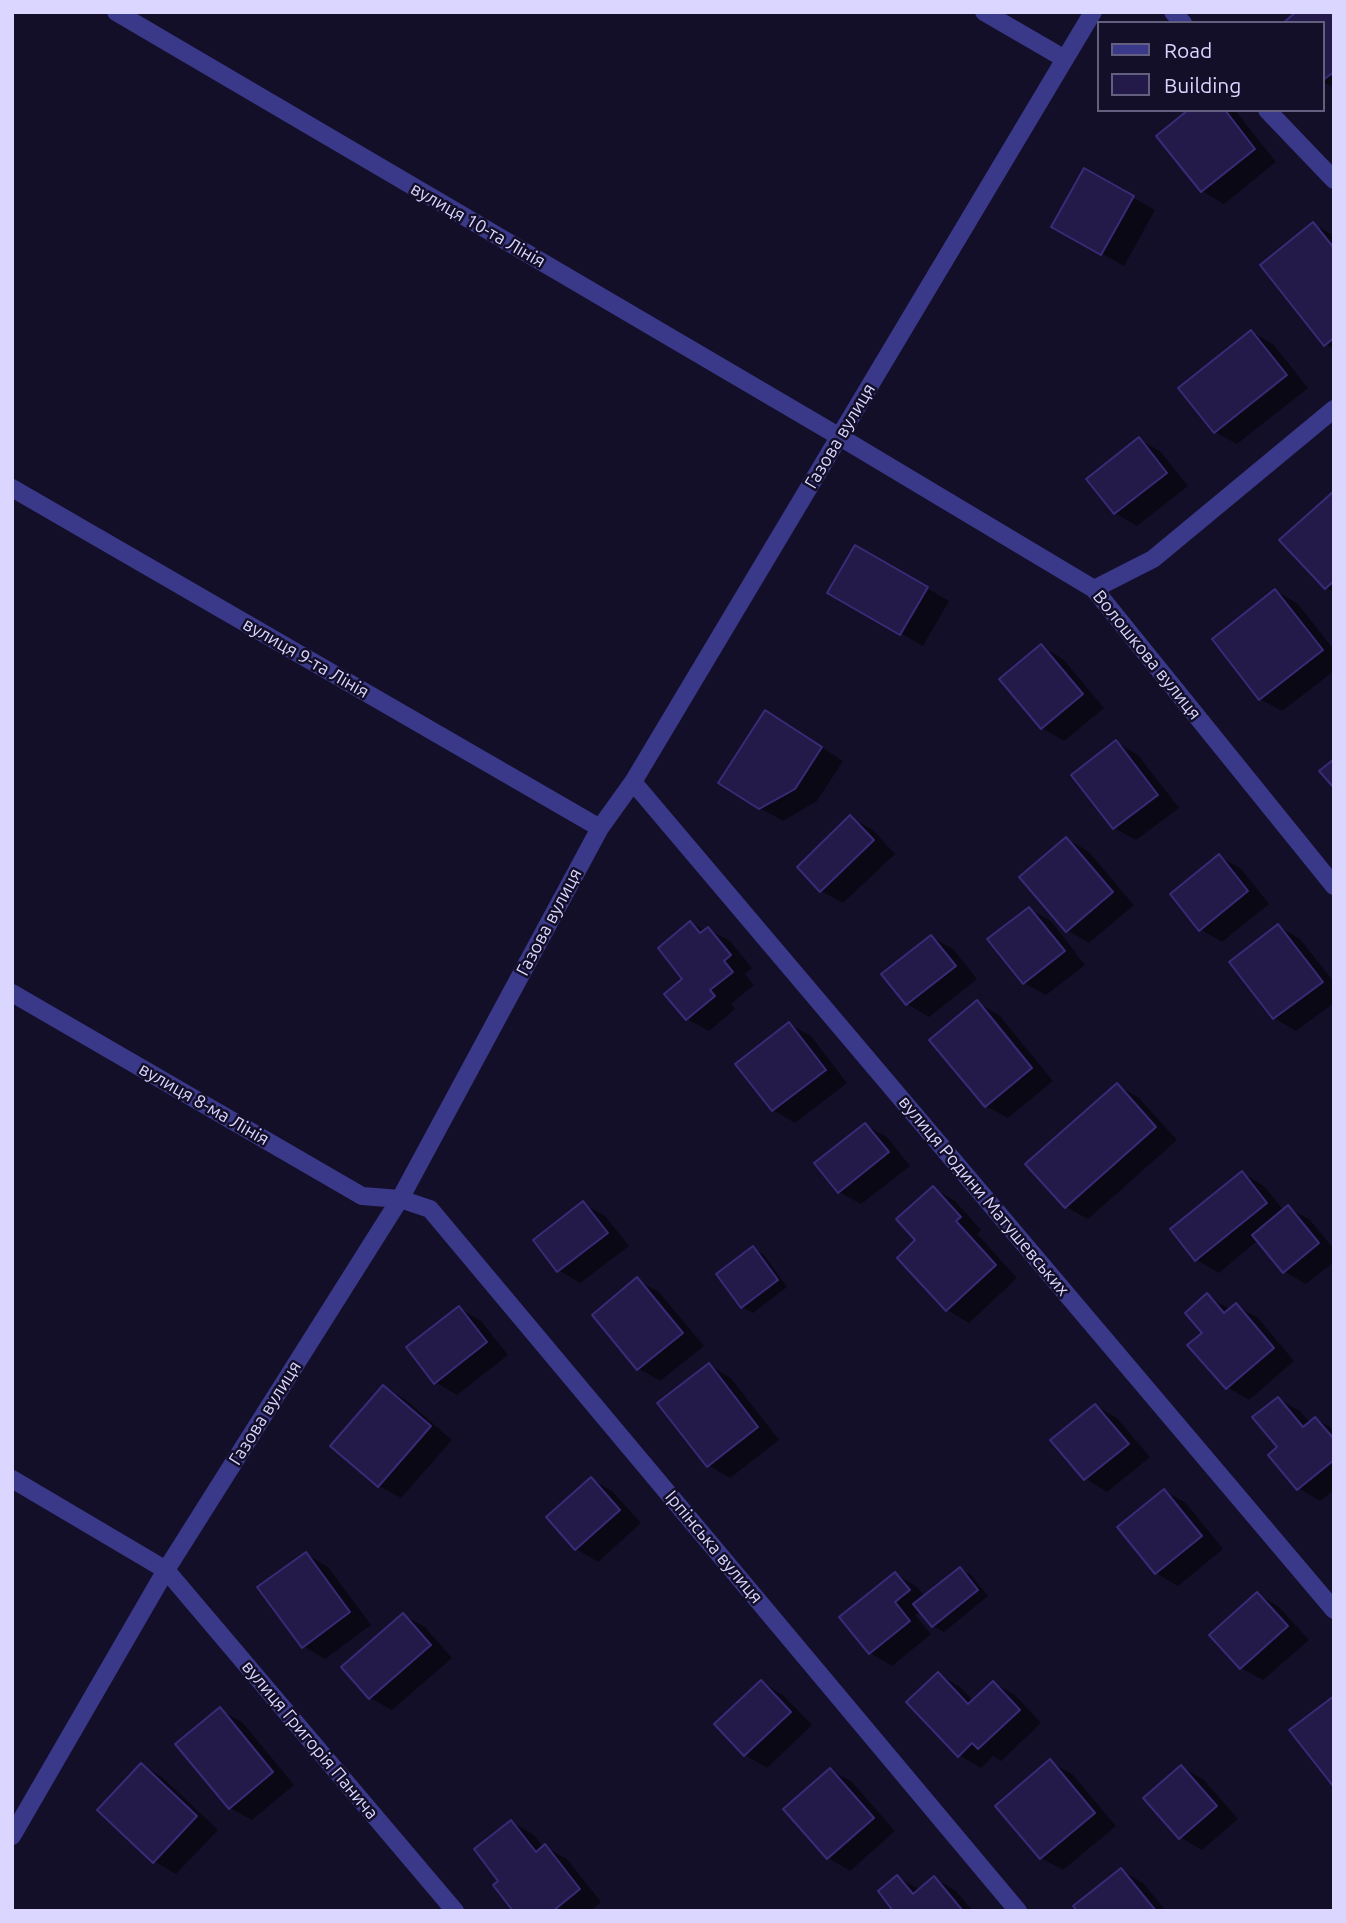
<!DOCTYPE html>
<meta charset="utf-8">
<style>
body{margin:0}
#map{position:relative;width:1346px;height:1923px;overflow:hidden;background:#130f28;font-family:Ubuntu,sans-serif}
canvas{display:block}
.frame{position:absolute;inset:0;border:14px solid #dad6ff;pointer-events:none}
.legend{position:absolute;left:1097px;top:21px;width:228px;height:91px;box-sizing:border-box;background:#130f28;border:2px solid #635f7e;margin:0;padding:9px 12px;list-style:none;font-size:21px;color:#dad6ff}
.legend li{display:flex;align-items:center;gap:14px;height:35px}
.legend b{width:35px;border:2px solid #635f7e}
</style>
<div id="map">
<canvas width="1346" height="1923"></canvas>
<div class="frame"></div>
<ul class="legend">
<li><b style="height:9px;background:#3a3889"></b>Road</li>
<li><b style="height:19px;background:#231a4a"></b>Building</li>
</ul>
</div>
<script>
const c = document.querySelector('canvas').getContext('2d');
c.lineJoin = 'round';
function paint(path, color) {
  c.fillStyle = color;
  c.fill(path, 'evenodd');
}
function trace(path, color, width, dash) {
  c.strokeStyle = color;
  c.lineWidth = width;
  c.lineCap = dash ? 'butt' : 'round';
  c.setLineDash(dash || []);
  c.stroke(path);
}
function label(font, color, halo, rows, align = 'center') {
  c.font = font + ' Ubuntu,sans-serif';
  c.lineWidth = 5;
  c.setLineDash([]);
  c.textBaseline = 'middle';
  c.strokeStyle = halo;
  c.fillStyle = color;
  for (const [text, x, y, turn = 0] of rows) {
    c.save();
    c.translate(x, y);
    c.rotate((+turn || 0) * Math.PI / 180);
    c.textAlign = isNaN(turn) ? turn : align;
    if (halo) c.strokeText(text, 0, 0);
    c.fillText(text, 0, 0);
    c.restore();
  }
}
const shadow = new Path2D(`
 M 1334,12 L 1334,88 L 1323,82 L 1323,23 Z
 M 1191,110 L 1235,110 L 1276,162 L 1224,204 L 1202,191 L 1158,136 Z
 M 1085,170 L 1155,210 L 1124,266 L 1053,226 Z
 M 1314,224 L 1334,236 L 1334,349 L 1325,344 Z
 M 1252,332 L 1274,345 L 1308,388 L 1237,444 L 1215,432 Z
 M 1139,439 L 1161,452 L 1188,486 L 1137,526 L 1115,513 Z
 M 1334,494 L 1334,592 L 1326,588 Z
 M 856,547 L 949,601 L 923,646 L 829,592 Z
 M 1276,591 L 1298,604 L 1334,650 L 1334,671 L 1282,711 L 1260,699 Z
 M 1041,646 L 1063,659 L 1104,708 L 1064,741 L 1042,728 Z
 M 787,725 L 843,761 L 817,801 L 783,821 L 760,808 Z
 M 1116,742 L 1138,755 L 1179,808 L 1136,840 L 1114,828 Z
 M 851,818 L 873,830 L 895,854 L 843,903 L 821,891 L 799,867 Z
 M 1066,839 L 1088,851 L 1134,905 L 1089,943 L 1067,930 Z
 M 1219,856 L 1241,869 L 1269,904 L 1222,942 L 1200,929 Z
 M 1029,909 L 1051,921 L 1085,965 L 1046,995 L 1024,983 Z
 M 691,923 L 705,931 L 708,929 L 730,941 L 752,968 L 745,974 L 754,985 L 731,1004 L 735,1009 L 709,1031 L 687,1019 Z
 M 1278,926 L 1300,939 L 1334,982 L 1334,1003 L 1296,1031 L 1274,1018 L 1232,962 Z
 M 931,937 L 953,949 L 977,979 L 929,1017 L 907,1004 Z
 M 977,1003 L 999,1015 L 1053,1081 L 1008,1118 L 986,1106 Z
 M 789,1024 L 811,1036 L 847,1083 L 795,1123 L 773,1110 L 737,1064 Z
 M 1117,1085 L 1139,1098 L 1177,1140 L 1088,1219 L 1066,1207 Z
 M 865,1125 L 887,1137 L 910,1166 L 861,1204 L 839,1192 Z
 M 1242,1173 L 1264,1186 L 1284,1211 L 1288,1207 L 1310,1220 L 1334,1249 L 1334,1262 L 1306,1284 L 1285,1272 L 1258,1240 L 1219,1273 L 1197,1260 L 1172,1229 Z
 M 933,1188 L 955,1201 L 981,1230 L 977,1234 L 1017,1278 L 969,1323 L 947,1310 L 918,1240 Z
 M 583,1204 L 605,1216 L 629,1246 L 580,1283 L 558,1270 Z
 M 753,1249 L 764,1255 L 787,1287 L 753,1313 L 742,1307 Z
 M 637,1280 L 659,1292 L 704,1346 L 660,1381 L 638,1368 Z
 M 1207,1296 L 1231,1310 L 1236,1306 L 1258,1318 L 1294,1361 L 1249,1400 L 1227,1387 L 1204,1333 Z
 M 459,1308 L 481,1321 L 508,1355 L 457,1395 L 435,1382 Z
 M 709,1365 L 731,1378 L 779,1440 L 730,1478 L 708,1465 Z
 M 384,1387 L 406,1400 L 452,1440 L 401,1498 L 379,1486 Z
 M 1278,1399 L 1300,1411 L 1310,1423 L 1315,1419 L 1334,1429 L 1334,1490 L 1320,1501 L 1298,1488 L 1280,1448 Z
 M 1095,1406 L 1117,1418 L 1150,1457 L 1107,1492 L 1086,1479 L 1053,1440 Z
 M 591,1479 L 613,1492 L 641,1523 L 598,1562 L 576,1549 Z
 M 1164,1491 L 1186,1503 L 1223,1549 L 1178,1586 L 1156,1573 Z
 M 306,1554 L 328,1567 L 371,1625 L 325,1659 L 303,1646 Z
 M 960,1569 L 971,1575 L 988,1596 L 944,1632 L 933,1626 L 921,1611 L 915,1615 L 931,1634 L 892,1666 L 870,1653 L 896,1574 L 917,1587 L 925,1597 Z
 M 1257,1594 L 1279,1607 L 1309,1640 L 1263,1680 L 1241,1668 Z
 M 403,1615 L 425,1627 L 452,1658 L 392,1710 L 370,1698 Z
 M 938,1674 L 960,1687 L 973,1701 L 993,1683 L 1015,1695 L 1041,1723 L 1001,1761 L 993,1756 L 981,1768 L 959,1755 Z
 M 761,1682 L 783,1695 L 812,1725 L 767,1768 L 745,1755 Z
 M 220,1710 L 242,1722 L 294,1785 L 252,1820 L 230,1808 Z
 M 1050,1762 L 1072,1774 L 1116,1826 L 1063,1870 L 1041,1858 Z
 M 142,1765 L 163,1778 L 218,1830 L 176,1874 L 154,1861 Z
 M 1182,1767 L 1204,1780 L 1238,1819 L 1202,1850 L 1180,1837 Z
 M 830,1770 L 852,1782 L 895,1831 L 850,1871 L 828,1858 Z
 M 512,1822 L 534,1835 L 544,1848 L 545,1847 L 567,1859 L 601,1902 L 590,1911 L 515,1911 L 500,1882 Z
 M 1121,1870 L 1143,1883 L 1166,1911 L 1079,1911 Z
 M 897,1877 L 920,1890 L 934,1878 L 956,1891 L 973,1911 L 896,1911 Z`);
const building = new Path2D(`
 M 1296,12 L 1334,12 L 1334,72 L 1323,80 L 1323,23 L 1283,23 Z
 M 1188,110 L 1225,110 L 1255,149 L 1201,192 L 1156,136 Z
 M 1084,168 L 1134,196 L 1101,255 L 1051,227 Z
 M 1313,222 L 1334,248 L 1334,338 L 1324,346 L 1260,265 Z
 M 1251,330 L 1287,375 L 1214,433 L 1178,388 Z
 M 1139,437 L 1167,473 L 1114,514 L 1086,479 Z
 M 1334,491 L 1334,581 L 1325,589 L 1279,540 Z
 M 855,545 L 928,587 L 900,635 L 827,593 Z
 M 1275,589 L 1323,650 L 1259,700 L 1212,639 Z
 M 1041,644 L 1083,694 L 1041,729 L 999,679 Z
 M 765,710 L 822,747 L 795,789 L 759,809 L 718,783 Z
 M 1116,740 L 1158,795 L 1113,829 L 1071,775 Z
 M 1334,759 L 1334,788 L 1319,771 Z
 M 850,815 L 874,840 L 820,892 L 797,867 Z
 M 1066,837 L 1113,892 L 1066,932 L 1019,877 Z
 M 1219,854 L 1248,891 L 1199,931 L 1170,894 Z
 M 1029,907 L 1065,951 L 1023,984 L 987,939 Z
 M 690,921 L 700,933 L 708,927 L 731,955 L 724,961 L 733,972 L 710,990 L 715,996 L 686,1020 L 664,994 L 682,979 L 658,948 Z
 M 1278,924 L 1323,982 L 1273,1019 L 1229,962 Z
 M 931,935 L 956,966 L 906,1005 L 881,974 Z
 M 977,1000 L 1032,1068 L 985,1107 L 929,1040 Z
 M 789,1022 L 826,1070 L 772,1111 L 735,1064 Z
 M 1117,1083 L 1156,1127 L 1065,1208 L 1025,1164 Z
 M 865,1123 L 889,1152 L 838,1193 L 814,1163 Z
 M 1242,1171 L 1267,1203 L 1195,1261 L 1170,1229 Z
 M 933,1186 L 961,1217 L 956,1221 L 996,1265 L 946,1311 L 897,1258 L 915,1240 L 896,1219 Z
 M 583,1201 L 608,1233 L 557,1272 L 533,1240 Z
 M 1288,1205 L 1319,1243 L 1283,1273 L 1252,1235 Z
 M 753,1246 L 778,1280 L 741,1308 L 716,1274 Z
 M 637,1277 L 683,1333 L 637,1370 L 592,1315 Z
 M 1207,1293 L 1224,1313 L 1236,1303 L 1274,1348 L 1226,1389 L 1187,1345 L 1202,1333 L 1185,1313 Z
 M 459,1306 L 487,1342 L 434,1384 L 406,1347 Z
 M 709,1363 L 758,1427 L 707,1467 L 657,1403 Z
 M 383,1385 L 431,1426 L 378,1487 L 330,1446 Z
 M 1278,1397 L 1303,1427 L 1315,1417 L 1334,1439 L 1334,1460 L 1297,1490 L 1268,1455 L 1277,1447 L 1252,1417 Z
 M 1095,1404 L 1129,1444 L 1084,1480 L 1050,1440 Z
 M 591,1477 L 620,1510 L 575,1550 L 546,1517 Z
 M 1164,1489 L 1202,1536 L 1155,1574 L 1117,1527 Z
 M 306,1552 L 350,1612 L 302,1648 L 257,1587 Z
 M 960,1567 L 978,1590 L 932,1627 L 913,1604 Z
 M 895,1572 L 910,1590 L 895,1602 L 910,1621 L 869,1654 L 839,1617 Z
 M 1257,1592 L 1288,1626 L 1240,1669 L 1209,1635 Z
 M 403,1613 L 431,1645 L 369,1699 L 341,1667 Z
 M 938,1672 L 968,1704 L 993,1681 L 1020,1710 L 978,1749 L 972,1743 L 958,1757 L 906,1702 Z
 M 761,1680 L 791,1712 L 744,1756 L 714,1724 Z
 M 1334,1696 L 1334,1785 L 1333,1786 L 1289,1730 Z
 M 220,1707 L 273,1772 L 229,1809 L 175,1744 Z
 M 1050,1759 L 1095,1813 L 1040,1859 L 995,1806 Z
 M 141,1763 L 197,1816 L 153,1863 L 97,1810 Z
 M 1181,1765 L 1217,1806 L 1179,1839 L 1143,1798 Z
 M 830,1768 L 874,1818 L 827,1859 L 783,1809 Z
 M 511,1820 L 536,1852 L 545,1844 L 580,1889 L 553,1911 L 513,1911 L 493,1885 L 498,1881 L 474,1849 Z
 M 1121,1868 L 1156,1911 L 1077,1911 L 1073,1906 Z
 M 897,1875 L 913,1894 L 934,1876 L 963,1911 L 893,1911 L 878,1891 Z`);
const minor = new Path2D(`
 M 116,12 L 840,437 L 1094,589 L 1334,886
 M 984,12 L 1065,59
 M 1173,12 L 1183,23
 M 1267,110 L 1334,180
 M 12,488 L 600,828
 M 1094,589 L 1153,559 L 1334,409
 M 633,782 L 1334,1610
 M 12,993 L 362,1196 L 400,1199 L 430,1209 L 1018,1911
 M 12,1479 L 166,1570 L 455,1911
 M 12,1836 L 166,1570 L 400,1199 L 600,828 L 633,782 L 1093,12`);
const streetNames = [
 ["вулиця 10-та Лінія",478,225,30],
 ["Газова вулиця",840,436,-59],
 ["Волошкова вулиця",1147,655,51],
 ["вулиця 9-та Лінія",306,658,30],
 ["Газова вулиця",549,922,-62],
 ["вулиця 8-ма Лінія",204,1104,30],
 ["вулиця Родини Матушевських",984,1196,50],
 ["Газова вулиця",265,1413,-58],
 ["Ірпінська вулиця",714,1547,50],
 ["вулиця Григорія Панича",310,1740,50]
];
paint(shadow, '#0007');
paint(building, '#231a4a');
trace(building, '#392b77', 2);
trace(minor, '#3a3889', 18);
label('18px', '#dad6ff', '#130f28', streetNames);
</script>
